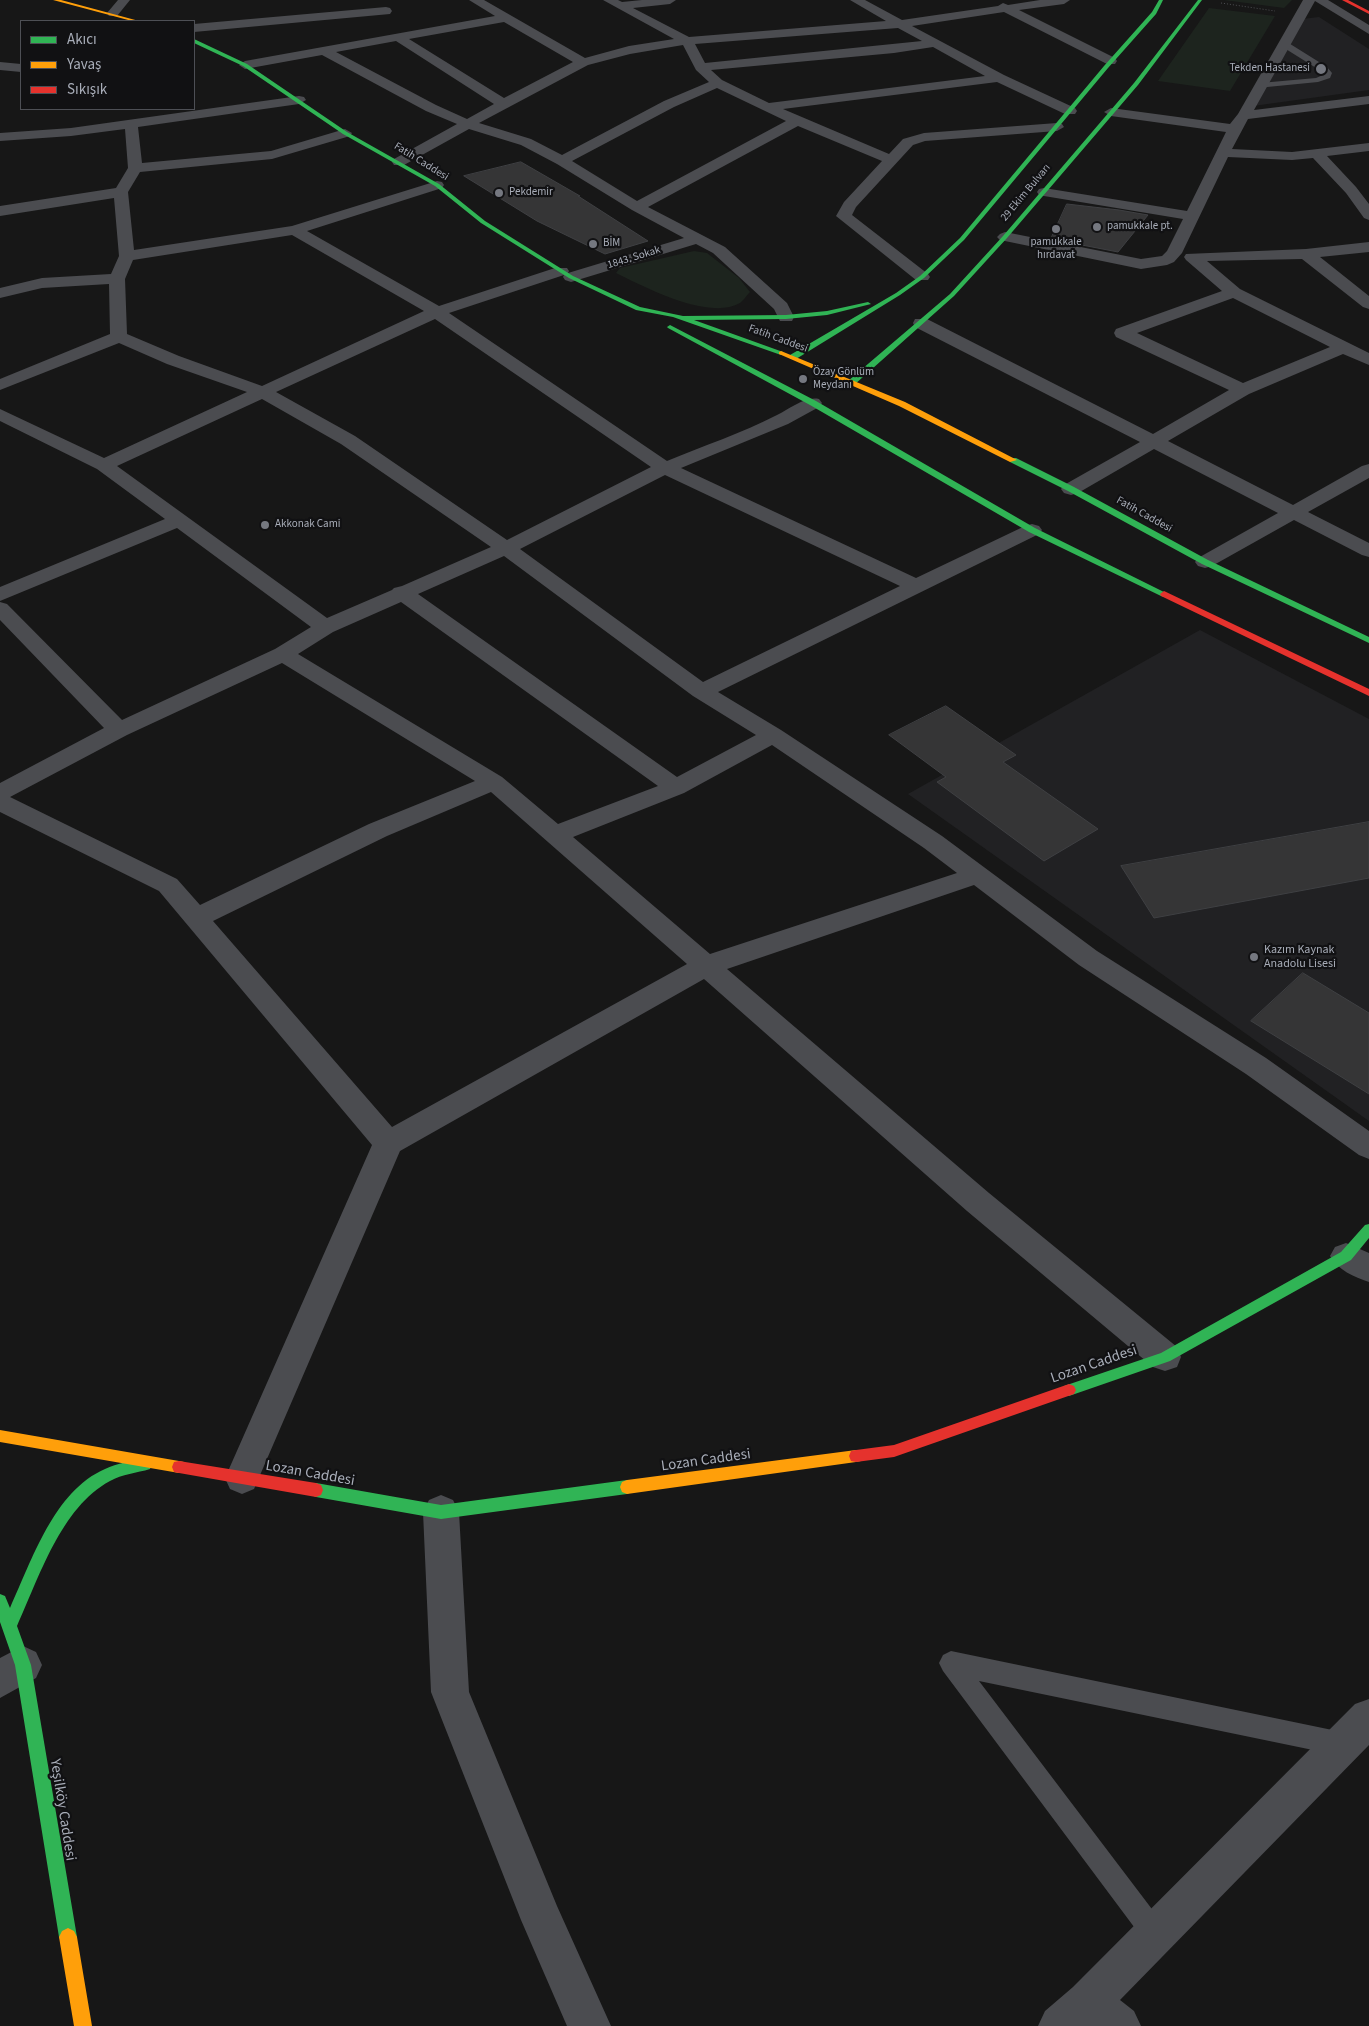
<!DOCTYPE html>
<meta charset="utf-8">
<style>
body{margin:0}
#map{position:relative;width:1369px;height:2026px;overflow:hidden;background:#171717;font-family:"Source Sans 3",sans-serif}
canvas{display:block}
.legend{position:absolute;left:20px;top:20px;width:175px;height:90px;box-sizing:border-box;background:#111113;border:1px solid #4d4f55;margin:0;padding:6px 9px;list-style:none;font-size:15px;color:#a8adb8}
.legend li{display:flex;align-items:center;gap:10px;height:25px}
.legend b{width:25px;border:1px solid #4d4f55}
</style>
<div id="map">
<canvas width="1369" height="2026"></canvas>
<ul class="legend">
<li><b style="height:6px;background:#30b455"></b>Akıcı</li>
<li><b style="height:6px;background:#ff9f0a"></b>Yavaş</li>
<li><b style="height:6px;background:#e5322d"></b>Sıkışık</li>
</ul>
</div>
<script>
const c = document.querySelector('canvas').getContext('2d');
c.lineJoin = 'round';
function paint(path, color) {
  c.fillStyle = color;
  c.fill(path, 'evenodd');
}
function trace(path, color, width, dash) {
  c.strokeStyle = color;
  c.lineWidth = width;
  c.lineCap = dash ? 'butt' : 'round';
  c.setLineDash(dash || []);
  c.stroke(path);
}
function label(font, color, halo, rows, align = 'center') {
  c.font = font + ' "Source Sans 3",sans-serif';
  c.lineWidth = 4.5;
  c.setLineDash([]);
  c.textBaseline = 'middle';
  c.strokeStyle = halo;
  c.fillStyle = color;
  for (const [text, x, y, turn = 0] of rows) {
    c.save();
    c.translate(x, y);
    c.rotate((+turn || 0) * Math.PI / 180);
    c.textAlign = isNaN(turn) ? turn : align;
    if (halo) c.strokeText(text, 0, 0);
    c.fillText(text, 0, 0);
    c.restore();
  }
}
const built = new Path2D(`
 M 1319,17 L 1369,49 L 1369,90 L 1253,106 L 1302,19 Z
 M 1200,630 L 1369,719 L 1369,1121 L 908,794 Z`);
const green = new Path2D(`
 M 1224,0 L 1292,0 L 1284,8 Z
 M 1209,8 L 1275,16 L 1230,91 L 1158,81 Z
 M 694,251 L 707,253 L 739,278 L 750,292 C 747,295 743,301 740,303 C 708,321 645,287 616,273 L 620,268 Z`);
const building = new Path2D(`
 M 521,162 L 580,196 L 578,196 L 648,241 L 605,254 L 537,221 L 464,176 Z
 M 1067,204 L 1119,210 L 1148,215 L 1118,252 L 1051,239 Z
 M 946,706 L 1016,755 L 1003,762 L 1098,829 L 1044,861 L 937,782 L 946,777 L 889,735 Z
 M 1369,822 L 1369,878 L 1154,918 L 1121,866 Z
 M 1303,973 L 1369,1013 L 1369,1094 L 1251,1021 Z`);
const path = new Path2D(`
 M 1221,3 L 1275,11`);
const lane = new Path2D(`
 M 1281,42 L 1287,42 L 1327,67 L 1332,73 L 1330,78 L 1318,82 L 1257,88 L 1257,84 L 1260,83 L 1316,78 L 1323,75 L 1321,71 L 1281,46 Z
 M 951,1651 L 1342,1732 L 1351,1735 L 1354,1744 L 1351,1753 L 1342,1756 L 979,1681 L 1164,1925 L 1168,1934 L 1164,1943 L 1155,1947 L 1146,1943 L 943,1671 L 939,1663 L 943,1655 Z`);
const street = new Path2D(`
 M 118,0 L 130,0 L 117,16 L 109,16 L 107,13 Z
 M 469,0 L 484,0 L 585,58 L 629,46 L 674,39 L 603,0 L 618,0 L 622,2 L 642,0 L 676,0 L 670,4 L 633,8 L 689,37 L 886,21 L 850,0 L 865,0 L 902,20 L 998,6 L 1003,3 L 1008,5 L 1040,0 L 1070,0 L 1064,4 L 1019,10 L 1115,58 L 1117,61 L 1115,64 L 1107,64 L 1004,12 L 912,26 L 1004,75 L 1075,108 L 1077,111 L 1075,114 L 1065,114 L 997,82 L 783,109 L 889,154 L 903,139 L 924,133 L 1057,123 L 1062,124 L 1064,127 L 1057,131 L 925,141 L 913,145 L 856,207 L 852,215 L 928,274 L 930,277 L 928,280 L 916,280 L 836,216 L 844,202 L 882,161 L 798,126 L 648,207 L 725,247 L 787,303 L 794,317 L 792,321 L 780,321 L 774,309 L 713,253 L 696,244 L 571,282 L 565,280 L 563,277 L 564,275 L 449,313 L 667,461 C 703,446 742,433 777,415 C 790,409 805,396 819,399 L 822,403 L 819,407 L 788,424 L 681,468 L 916,578 L 1025,526 L 1032,524 L 1039,526 L 1042,530 L 1039,534 L 718,692 L 781,730 L 942,836 L 1097,951 L 1266,1058 L 1369,1131 L 1369,1159 L 1359,1155 L 1246,1074 L 1079,965 L 974,885 L 727,969 L 989,1193 L 1177,1347 L 1181,1357 L 1177,1367 L 1165,1371 L 1153,1367 L 967,1211 L 704,979 L 400,1151 L 254,1489 L 242,1494 L 230,1489 L 225,1478 L 372,1145 L 159,891 L 0,812 L 0,783 L 104,728 L 0,620 L 0,602 L 7,604 L 122,720 L 275,649 L 311,627 L 177,528 L 0,601 L 0,587 L 165,519 L 97,469 L 0,421 L 0,409 L 104,458 L 247,392 L 167,364 L 119,343 L 0,390 L 0,379 L 110,334 L 109,284 L 42,288 L 0,298 L 0,288 L 42,278 L 111,274 L 119,256 L 114,198 L 0,216 L 0,206 L 116,188 L 128,168 L 125,129 L 71,136 L 0,141 L 0,133 L 71,128 L 299,96 L 304,97 L 306,100 L 299,104 L 138,127 L 142,163 L 271,151 L 345,129 L 352,133 L 350,136 L 272,159 L 140,172 L 128,192 L 134,250 L 292,226 L 437,181 L 442,182 L 444,185 L 442,188 L 307,231 L 439,306 L 555,268 L 567,268 L 569,271 L 568,273 L 684,238 L 632,210 L 557,164 L 521,145 L 469,129 L 404,165 L 394,165 L 392,162 L 394,159 L 457,124 L 426,111 L 322,55 L 245,69 L 239,65 L 245,61 L 495,16 ZM 504,22 L 573,62 L 504,98 L 409,39 ZM 898,28 L 922,41 L 705,63 L 695,44 ZM 396,41 L 494,104 L 467,119 L 436,105 L 336,52 ZM 683,45 L 696,70 L 709,82 L 664,101 L 562,155 L 531,139 L 479,123 L 588,65 L 630,54 ZM 933,47 L 985,76 L 769,103 L 722,80 L 711,70 L 894,53 ZM 717,88 L 786,121 L 637,201 L 572,161 L 674,107 ZM 292,235 L 424,311 L 262,386 L 179,356 L 127,334 L 125,279 L 133,260 ZM 435,319 L 651,467 L 507,540 L 355,436 L 276,392 ZM 262,399 L 341,444 L 491,547 L 402,586 L 394,588 L 392,590 L 327,618 L 117,466 ZM 665,475 L 900,586 L 703,682 L 520,549 ZM 504,556 L 693,696 L 756,735 L 677,777 L 418,594 ZM 401,602 L 658,786 L 558,824 L 502,777 L 298,654 L 333,632 ZM 282,663 L 475,781 L 369,824 L 200,905 L 177,879 L 10,797 L 127,735 ZM 772,745 L 924,848 L 957,873 L 710,954 L 573,837 L 684,793 ZM 491,792 L 687,964 L 392,1127 L 213,921 L 387,836 Z
 M 1303,0 L 1328,0 L 1369,25 L 1369,34 L 1315,1 L 1254,110 L 1369,96 L 1369,104 L 1248,119 L 1232,149 L 1292,152 L 1369,143 L 1369,151 L 1327,156 L 1356,187 L 1369,204 L 1369,220 L 1364,218 L 1346,193 L 1313,158 L 1292,160 L 1228,157 L 1182,253 L 1174,262 L 1167,265 L 1141,269 L 1000,240 L 997,237 L 1000,234 L 1005,232 L 1141,259 L 1162,256 L 1167,251 L 1183,219 L 1044,196 L 1039,195 L 1037,192 L 1039,189 L 1044,188 L 1187,211 L 1226,132 L 1111,116 L 1104,112 L 1111,108 L 1230,124 L 1238,114 Z
 M 386,7 L 390,8 L 392,11 L 390,14 L 194,32 L 194,24 Z
 M 0,62 L 21,64 L 21,72 L 0,70 Z
 M 1369,242 L 1369,252 L 1320,257 L 1369,296 L 1369,309 L 1363,307 L 1302,259 L 1207,261 L 1240,289 L 1369,353 L 1369,365 L 1343,354 L 1249,394 L 1168,441 L 1293,505 L 1362,466 L 1369,464 L 1369,478 L 1308,512 L 1369,543 L 1369,557 L 1362,555 L 1294,520 L 1212,566 L 1205,568 L 1198,566 L 1195,562 L 1198,558 L 1278,513 L 1154,449 L 1078,493 L 1071,495 L 1064,493 L 1061,489 L 1064,485 L 1140,442 L 915,327 L 913,323 L 915,319 L 927,319 L 1153,434 L 1229,390 L 1116,337 L 1114,333 L 1116,329 L 1222,291 L 1186,260 L 1184,257 L 1186,254 L 1306,249 ZM 1233,298 L 1330,347 L 1243,383 L 1137,333 Z
 M 1346,1243 L 1369,1253 L 1369,1282 C 1354,1277 1338,1270 1330,1256 L 1335,1247 Z
 M 441,1495 L 453,1500 L 459,1512 L 469,1692 L 557,1906 L 611,2026 L 567,2026 L 521,1920 L 431,1692 L 423,1512 L 429,1500 Z
 M 23,1646 L 36,1652 L 42,1665 L 36,1678 L 0,1698 L 0,1658 Z
 M 1369,1699 L 1369,1745 L 1120,2000 L 1134,2011 L 1141,2026 L 1038,2026 L 1045,2011 L 1073,1987 L 1355,1704 Z`);
const fast = new Path2D(`
 M 1159,0 L 1163,0 L 1156,14 L 1108,68 L 964,240 L 924,278 L 900,295 L 796,359 L 790,359 L 790,355 L 896,293 L 920,276 L 960,238 L 1104,66 L 1152,12 Z
 M 1198,0 L 1202,0 L 1138,85 L 1007,238 L 954,296 L 854,385 L 848,385 L 848,381 L 950,294 L 1003,236 L 1134,83 Z
 M 194,39 L 247,64 L 347,132 L 439,184 L 485,221 L 573,276 L 640,307 L 683,316 L 786,315 L 827,311 L 868,302 L 871,304 L 827,315 L 786,319 L 694,320 L 783,352 L 783,354 L 781,355 L 673,317 L 636,310 L 569,278 L 481,223 L 435,186 L 343,134 L 243,66 L 194,43 Z
 M 670,325 L 816,401 L 1035,528 L 1168,594 L 1164,597 L 1161,596 L 1029,532 L 810,405 L 668,328 L 667,327 Z
 M 1010,458 L 1016,458 L 1074,487 L 1208,560 L 1369,637 L 1369,643 L 1202,564 L 1068,491 L 1010,462 Z
 M 1369,1224 L 1369,1238 L 1351,1260 L 1170,1361 L 1069,1396 L 1064,1394 L 1062,1390 L 1064,1386 L 1161,1353 L 1341,1252 L 1365,1225 Z
 M 145,1458 L 150,1459 L 152,1464 L 150,1469 C 137,1473 122,1474 110,1481 C 61,1507 39,1578 17,1626 L 31,1665 L 77,1937 L 74,1943 L 68,1946 L 62,1943 L 59,1937 L 15,1665 L 0,1622 L 0,1594 L 5,1596 L 10,1608 C 32,1560 54,1491 105,1469 C 117,1463 132,1461 145,1458 Z
 M 627,1480 L 632,1482 L 634,1487 L 632,1492 L 627,1494 L 441,1519 L 316,1497 L 311,1495 L 309,1490 L 311,1485 L 316,1483 L 441,1505 Z`);
const slow = new Path2D(`
 M 53,0 L 61,0 L 139,21 L 132,21 Z
 M 781,351 L 905,402 L 1017,460 L 1010,462 L 899,406 L 779,354 L 779,352 Z
 M 0,1430 L 179,1461 L 184,1462 L 186,1467 L 184,1472 L 179,1473 L 0,1442 Z
 M 856,1450 L 861,1451 L 863,1456 L 861,1461 L 856,1462 L 627,1494 L 622,1492 L 620,1487 L 622,1482 L 627,1480 Z
 M 68,1928 L 74,1931 L 77,1937 L 92,2026 L 74,2026 L 59,1937 L 62,1931 Z`);
const jam = new Path2D(`
 M 1342,0 L 1348,0 L 1369,11 L 1369,14 Z
 M 1164,591 L 1369,689 L 1369,696 L 1161,596 L 1160,594 Z
 M 1069,1384 L 1074,1386 L 1076,1390 L 1074,1394 L 894,1457 L 856,1462 L 851,1461 L 849,1456 L 851,1451 L 856,1450 L 894,1445 Z
 M 179,1461 L 316,1483 L 321,1485 L 323,1490 L 321,1495 L 316,1497 L 179,1473 L 174,1472 L 172,1467 L 174,1462 Z`);
const markers = [
 [1321,69,6,"#757880"],
 [499,193,5,"#757880"],
 [1097,227,5,"#757880"],
 [1056,229,5,"#757880"],
 [593,244,5,"#757880"],
 [803,379,5,"#757880"],
 [265,525,5,"#757880"],
 [1254,957,5,"#757880"]
];
const farPoinames = [
 ["Tekden Hastanesi",1310,69,"right"],
 ["Pekdemir",509,193],
 ["pamukkale pt.",1107,227],
 ["pamukkale",1056,243,"center"],
 ["hırdavat",1056,256,"center"],
 ["BİM",603,244],
 ["Özay Gönlüm",813,373],
 ["Meydanı",813,386],
 ["Akkonak Cami",275,525]
];
const farStreetnames = [
 ["Fatih Caddesi",421,162,32],
 ["29 Ekim Bulvarı",1026,193,-50],
 ["1843. Sokak",634,258,-17],
 ["Fatih Caddesi",778,339,20],
 ["Fatih Caddesi",1144,515,29]
];
const poiNames = [
 ["Kazım Kaynak",1264,950],
 ["Anadolu Lisesi",1264,964]
];
const nearStreetnames = [
 ["Lozan Caddesi",1094,1365,-19],
 ["Lozan Caddesi",706,1461,-8],
 ["Lozan Caddesi",310,1474,10],
 ["Yeşilköy Caddesi",62,1810,81]
];
paint(built, '#212123');
paint(green, '#1d241e');
paint(building, '#353536');
trace(building, '#3f4043', 1);
trace(path, '#4d4e52', 1, [1, 2]);
paint(lane, '#4b4c50');
paint(street, '#4b4c50');
paint(fast, '#30b455');
paint(slow, '#ff9f0a');
paint(jam, '#e5322d');
for (const [x, y, r, color] of markers) {
  const dot = new Path2D();
  dot.arc(x, y, r, 0, 2 * Math.PI);
  c.fillStyle = color;
  c.fill(dot);
  trace(dot, '#111113', 2);
}
label('11px', '#a8adb8', '#111113', farPoinames, 'left');
label('11px', '#a8adb8', '#111113', farStreetnames);
label('12px', '#a8adb8', '#111113', poiNames, 'left');
label('15px', '#a8adb8', '#111113', nearStreetnames);
</script>
